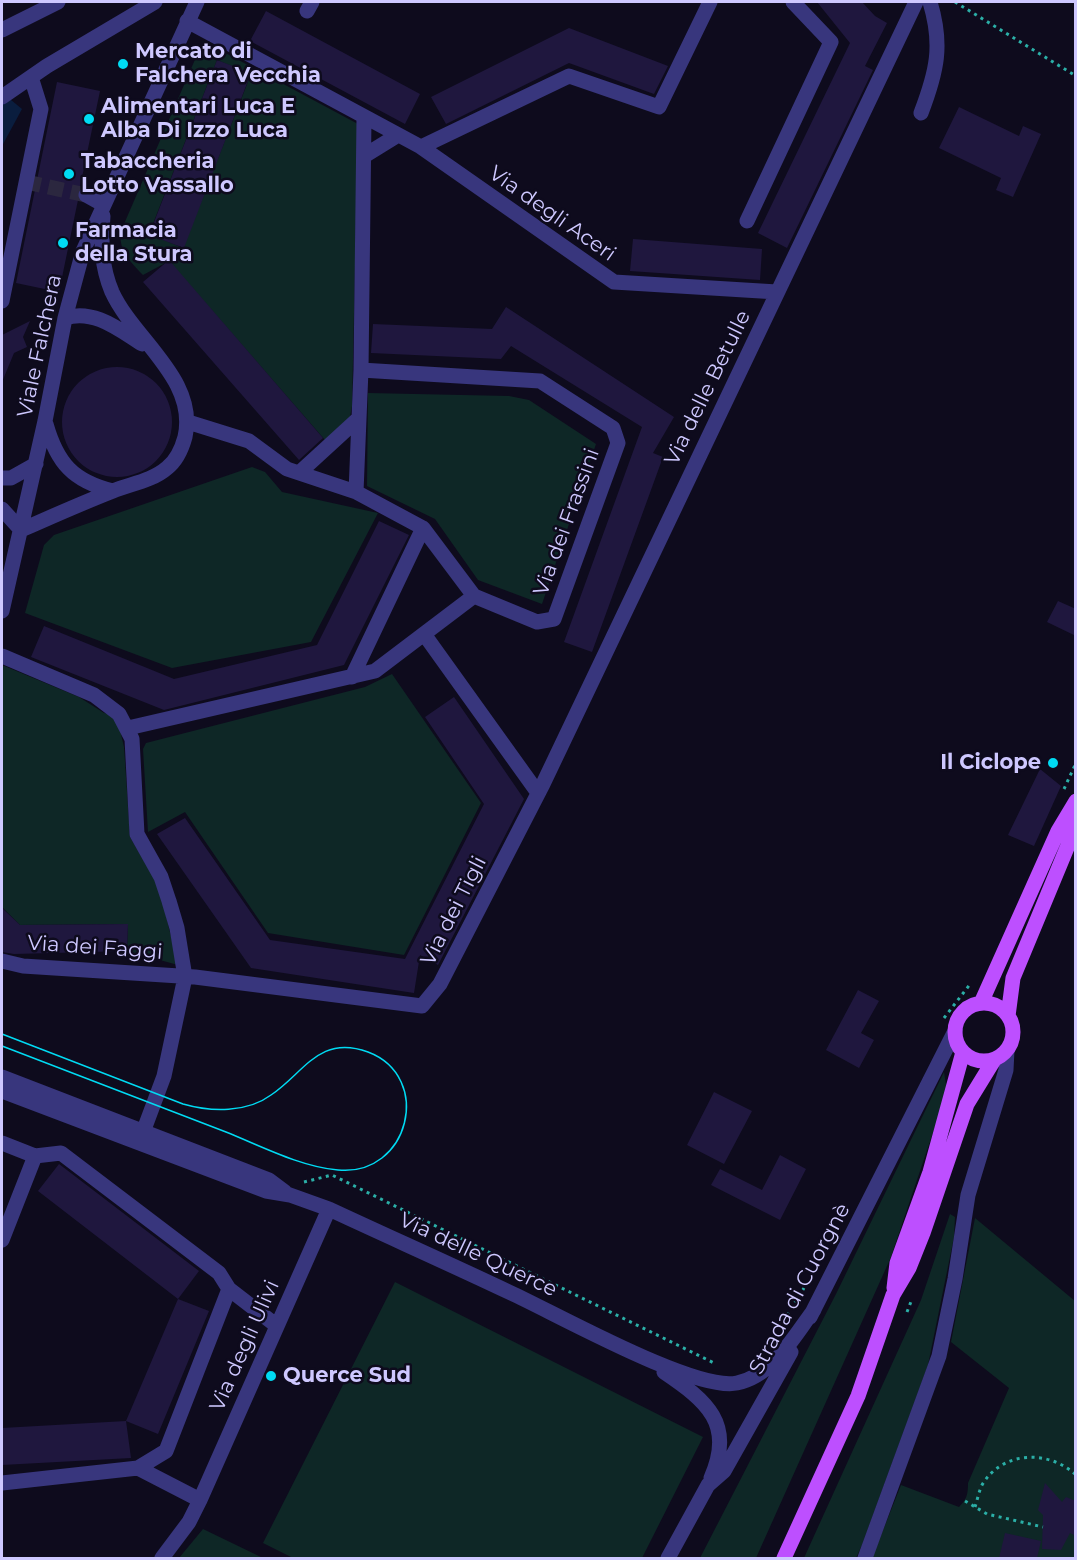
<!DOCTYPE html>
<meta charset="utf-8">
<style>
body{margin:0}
#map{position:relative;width:1077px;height:1560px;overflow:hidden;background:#0e0b1d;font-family:Montserrat,sans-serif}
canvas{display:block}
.frame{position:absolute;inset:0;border:3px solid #cec8ff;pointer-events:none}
</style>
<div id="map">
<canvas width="1077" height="1560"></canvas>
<div class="frame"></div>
</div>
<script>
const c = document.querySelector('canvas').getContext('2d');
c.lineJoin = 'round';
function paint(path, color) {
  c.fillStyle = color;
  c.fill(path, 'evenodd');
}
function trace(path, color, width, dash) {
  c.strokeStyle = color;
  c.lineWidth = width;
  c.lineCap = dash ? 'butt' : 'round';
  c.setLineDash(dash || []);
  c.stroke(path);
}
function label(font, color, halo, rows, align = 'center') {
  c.font = font + ' Montserrat,sans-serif';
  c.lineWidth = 5;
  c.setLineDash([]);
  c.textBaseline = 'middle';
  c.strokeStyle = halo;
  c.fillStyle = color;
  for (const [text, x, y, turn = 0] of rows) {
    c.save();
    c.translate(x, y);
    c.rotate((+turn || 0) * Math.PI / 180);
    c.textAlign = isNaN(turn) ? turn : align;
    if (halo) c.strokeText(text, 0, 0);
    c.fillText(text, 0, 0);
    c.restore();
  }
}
const green = new Path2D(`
 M 203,41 L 358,124 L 352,406 L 350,417 L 325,440 L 169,261 L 143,275 C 130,261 118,251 121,231 ZM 217,60 L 251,74 L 183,248 L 149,234 Z
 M 368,393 L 509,396 L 529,400 L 596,444 L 542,604 L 478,580 L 435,519 L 367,486 Z
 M 252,467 L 265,472 L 282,492 L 378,513 L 311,642 L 172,668 L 25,613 L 44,545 L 54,535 Z
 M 2,665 L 79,697 L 104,713 L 111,714 L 120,730 L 124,747 L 130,837 L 159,887 L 178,965 L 127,951 L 128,924 L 20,925 L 2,907 Z
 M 392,674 L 481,803 L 404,955 L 268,933 L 185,812 L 148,832 L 143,749 L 146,743 L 365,687 Z
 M 944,1072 L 947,1091 L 891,1257 L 756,1558 L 700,1558 L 836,1294 Z
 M 950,1214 L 955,1217 L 954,1237 L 928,1365 L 862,1545 L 856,1558 L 804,1558 L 921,1300 Z
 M 975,1218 L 1075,1301 L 1075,1558 L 872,1558 L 901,1485 L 959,1507 C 967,1499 968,1494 968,1483 L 1009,1388 L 951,1342 Z
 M 395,1282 L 703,1437 L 642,1558 L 293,1558 L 263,1543 Z
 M 203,1529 L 263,1558 L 179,1558 Z`);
const water = new Path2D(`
 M 5,95 L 22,109 L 2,146 L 2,98 Z`);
const building = new Path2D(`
 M 817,2 L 862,2 L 875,16 L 887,23 L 865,66 L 873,70 L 787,248 L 758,233 L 850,43 Z
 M 266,11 L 420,94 L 405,124 L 250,41 Z
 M 569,28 L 668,66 L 654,94 L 569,63 L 446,124 L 431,97 Z
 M 217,60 L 251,73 L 184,248 L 149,235 Z
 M 57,82 L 100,91 L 80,187 L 76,195 L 78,200 L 59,292 L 16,283 Z
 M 959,107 L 1019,136 L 1023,126 L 1041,134 L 1013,197 L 996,190 L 1001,178 L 939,148 Z
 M 633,239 L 762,249 L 760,280 L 630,271 Z
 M 169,260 L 323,438 L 299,460 L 143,282 Z
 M 506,307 L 674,417 L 653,453 L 663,457 L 592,652 L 564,642 L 642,427 L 511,346 L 501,359 L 371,353 L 373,324 L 492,329 Z
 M 30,321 L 23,337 L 27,347 L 14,353 L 2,382 L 2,335 Z
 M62 422a55 55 0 1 1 110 0a55 55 0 1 1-110 0Z
 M 379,521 L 409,535 L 344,665 L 164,710 L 31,657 L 44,626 L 174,679 L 317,645 Z
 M 1058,601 L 1076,609 L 1076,636 L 1047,622 Z
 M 454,697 L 524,799 L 438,965 L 420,955 L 414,993 L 251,968 L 157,834 L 185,818 L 270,940 L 405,959 L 484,804 L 425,717 Z
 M 1040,769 L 1061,786 L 1034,846 L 1008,835 Z
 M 2,908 L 20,925 L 128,924 L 127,951 L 14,954 L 2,952 Z
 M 858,990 L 879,1001 L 861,1033 L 874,1040 L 859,1068 L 826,1050 Z
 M 714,1092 L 752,1111 L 724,1164 L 687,1145 Z
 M 780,1155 L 806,1169 L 780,1220 L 711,1185 L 720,1169 L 762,1190 Z
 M 59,1164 L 199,1271 L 178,1299 L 38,1191 Z
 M 178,1299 L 209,1311 L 158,1434 L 126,1421 Z
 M 126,1421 L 131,1458 L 2,1465 L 2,1428 Z
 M 1045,1483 L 1062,1502 L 1066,1497 L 1076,1501 L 1076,1536 L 1070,1533 L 1061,1550 L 1042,1549 L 1043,1515 L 1038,1510 Z
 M 1005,1533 L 1041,1541 L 1037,1558 L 999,1558 Z`);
const minorTunnel = new Path2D(`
 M 26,182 L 86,195`);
const path = new Path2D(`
 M 955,2 L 1076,76
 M 1064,789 L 1076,763
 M 944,1018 L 971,983
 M 304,1182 L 332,1175 L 714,1363
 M 907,1312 L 912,1299
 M 779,1328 L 804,1288
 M 965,1501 L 987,1514 L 1043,1527
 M 975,1507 C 977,1501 979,1491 982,1485 C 1002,1451 1048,1449 1076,1475`);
const minor = new Path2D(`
 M 307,11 L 312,2
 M 187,21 L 421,147 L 614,282 L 777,292
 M 2,30 L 58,2
 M 2,97 L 47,66 L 155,2
 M 921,113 C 937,71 943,45 930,2
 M 421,147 L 569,76 L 659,107 L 710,2
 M 364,156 L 398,135
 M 86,195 L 104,205
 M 747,221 L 831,42 L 793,2
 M 2,301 L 41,109 L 31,77
 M 65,318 C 94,309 118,329 142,344
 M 361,370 L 540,381 L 613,428 L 618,443 L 554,619 L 537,622 L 474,596 L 423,528
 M 188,422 L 249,441 L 287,469 L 356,492 L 423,528 L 352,677
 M 46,424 C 57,463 73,481 113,491
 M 299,473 L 359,418
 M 2,478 L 11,478 L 36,464
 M 356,492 L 361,370 L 364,118
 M 2,509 L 21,530
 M 21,530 C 51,517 82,503 113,491 C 130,484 152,481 167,468 C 176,461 182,448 185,437 C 198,379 134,340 112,292 C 101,266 101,243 103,216
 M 2,611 L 45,421 L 65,318 L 83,251 L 197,2
 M 424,634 L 538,793
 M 2,656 L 94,695 L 119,714 L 132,739 L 137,834 L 161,877 L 169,901 L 177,928 L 185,977 L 164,1076 L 139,1143
 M 128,728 L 375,671 L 474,596
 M 2,961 L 23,966 L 195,977 L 422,1006 L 440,984 L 543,784 L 916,2
 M 2,1077 L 269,1180 L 285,1192
 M 2,1091 L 266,1191 L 290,1195 L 329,1209 C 389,1237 450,1264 511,1293 C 555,1313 695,1392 737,1383 C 773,1376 794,1336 814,1310
 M 2,1143 L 35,1156 L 2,1240
 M 229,1289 L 277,1326
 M 810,1317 L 955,1031
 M 664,1372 C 707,1401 735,1424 711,1478
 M 138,1468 L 200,1500
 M 2,1483 L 138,1468 L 166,1451 L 229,1289 L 219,1273 L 61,1153 L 35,1156
 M 162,1558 L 189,1522 L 200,1500 L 329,1209
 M 668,1558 L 708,1485 L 724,1471 L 791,1352
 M 865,1558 L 939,1356 L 955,1279 L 968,1195 L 1006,1070 L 1007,1050`);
const major = new Path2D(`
 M955 1032a29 29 0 1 1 58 0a29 29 0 1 1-58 0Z
 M 981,1003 L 1058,831 L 1076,801
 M 1008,1016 L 1013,978 L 1076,826
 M 894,1288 L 897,1263 L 930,1172 L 963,1052
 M 784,1558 L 858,1396 L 893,1295 L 909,1268 L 923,1233 L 967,1104 L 994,1060`);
const tram = new Path2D(`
 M 2,1034 L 183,1104 C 211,1112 247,1113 271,1095 C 304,1073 319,1034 368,1052 C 434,1077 409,1177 338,1170 C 301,1167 261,1146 226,1132 C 151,1103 76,1075 2,1046`);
const markers = [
 [123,64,6,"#00dbf3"],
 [89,119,6,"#00dbf3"],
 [69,174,6,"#00dbf3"],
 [63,243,6,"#00dbf3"],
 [1053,763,6,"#00dbf3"],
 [271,1376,6,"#00dbf3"]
];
const poiNames = [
 ["Mercato di",135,52],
 ["Falchera Vecchia",135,76],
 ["Alimentari Luca E",101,107],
 ["Alba Di Izzo Luca",101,131],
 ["Tabaccheria",81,162],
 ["Lotto Vassallo",81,186],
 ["Farmacia",75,231],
 ["della Stura",75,255],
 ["Il Ciclope",1041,763,"right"],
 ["Querce Sud",283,1376]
];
const streetNames = [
 ["Via degli Aceri",552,214,35],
 ["Viale Falchera",40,346,-78],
 ["Via delle Betulle",708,388,-64],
 ["Via dei Frassini",567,522,-70],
 ["Via dei Tigli",454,911,-63],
 ["Via dei Faggi",95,948,4],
 ["Via delle Querce",478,1255,25],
 ["Strada di Cuorgnè",800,1289,-62],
 ["Via degli Ulivi",245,1346,-66]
];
paint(green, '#0e2726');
paint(water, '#0a1d3e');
paint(building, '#1f173e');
trace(minorTunnel, '#2b273f', 15, [15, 8]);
trace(path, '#2bafa7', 3, [3, 4.5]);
trace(minor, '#38367d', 15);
trace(major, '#bd4fff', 15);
trace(tram, '#00dbf3', 1.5);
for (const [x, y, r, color] of markers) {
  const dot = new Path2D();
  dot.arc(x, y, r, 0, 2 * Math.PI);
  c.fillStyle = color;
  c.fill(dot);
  trace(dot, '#0e0b1d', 2);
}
label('bold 21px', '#cec8ff', '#0e0b1d', poiNames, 'left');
label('21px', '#cec8ff', '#0e0b1d', streetNames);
</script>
